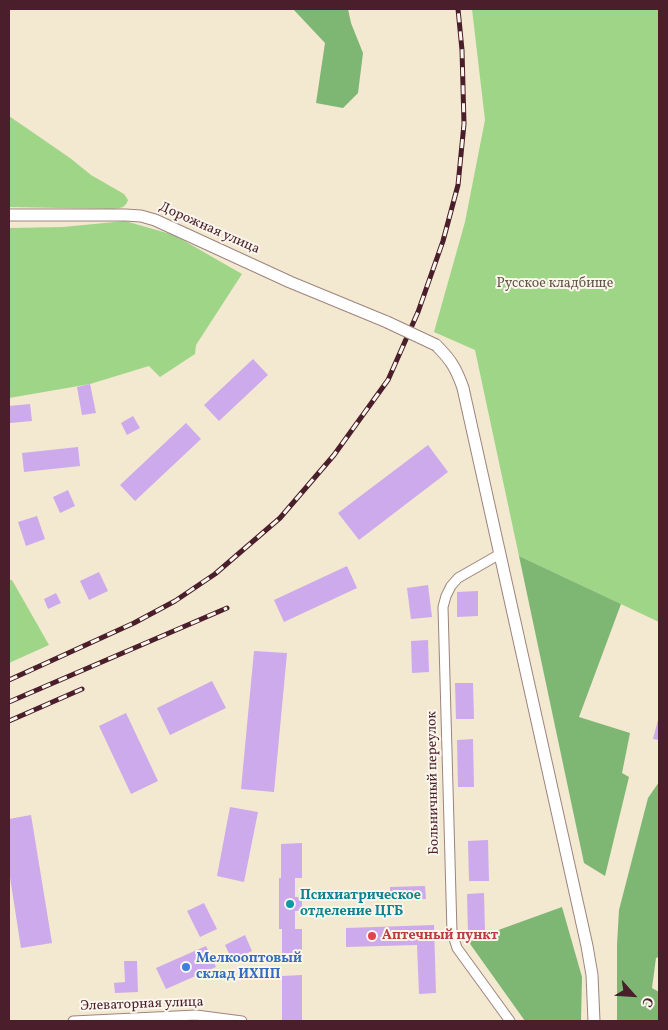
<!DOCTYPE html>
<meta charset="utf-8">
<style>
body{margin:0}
#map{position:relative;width:668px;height:1030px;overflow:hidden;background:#f3e8d0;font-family:Vollkorn,serif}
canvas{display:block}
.frame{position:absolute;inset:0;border:10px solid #4a1f2b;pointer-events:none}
.north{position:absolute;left:608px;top:970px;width:50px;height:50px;-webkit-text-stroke:4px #fbf7ec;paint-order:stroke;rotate:116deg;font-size:14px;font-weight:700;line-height:20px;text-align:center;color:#4a1f2b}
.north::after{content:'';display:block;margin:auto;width:18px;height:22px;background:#4a1f2b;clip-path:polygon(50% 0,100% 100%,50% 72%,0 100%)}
</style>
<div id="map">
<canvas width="668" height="1030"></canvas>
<div class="frame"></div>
<div class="north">С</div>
</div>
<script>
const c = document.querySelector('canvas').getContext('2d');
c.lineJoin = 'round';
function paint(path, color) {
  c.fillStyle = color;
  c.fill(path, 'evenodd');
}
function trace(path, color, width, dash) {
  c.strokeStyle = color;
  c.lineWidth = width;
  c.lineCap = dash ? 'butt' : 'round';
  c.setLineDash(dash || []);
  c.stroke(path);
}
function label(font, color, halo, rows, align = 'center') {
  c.font = font + ' Vollkorn,serif';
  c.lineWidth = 4;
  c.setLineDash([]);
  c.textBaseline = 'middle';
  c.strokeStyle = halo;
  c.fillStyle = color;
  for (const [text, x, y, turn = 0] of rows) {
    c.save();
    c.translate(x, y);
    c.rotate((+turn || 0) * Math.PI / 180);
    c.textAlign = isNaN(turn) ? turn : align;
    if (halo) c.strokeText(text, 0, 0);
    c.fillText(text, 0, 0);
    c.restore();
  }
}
const green = new Path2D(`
 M 472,9 L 659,9 L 659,622 L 519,556 L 475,350 L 434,332 L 465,222 L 485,120 Z
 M 9,116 L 70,158 L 91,175 L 124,194 L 128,200 C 125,208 121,208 113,209 L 9,207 Z
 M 125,221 L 174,235 L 242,274 L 196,345 L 195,354 L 160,377 L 149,366 L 90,384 L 9,398 L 9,228 L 63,227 Z
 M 9,580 L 12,580 L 49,645 L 9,663 Z`);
const forest = new Path2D(`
 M 293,9 L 348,9 L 351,23 L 363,53 L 358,93 L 343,108 L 316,103 L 325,43 Z
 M 519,556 L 621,604 L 579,717 L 630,733 L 622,773 L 629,777 L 605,876 L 584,863 Z
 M 659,782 L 659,957 L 656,958 L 652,988 L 659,992 L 659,1021 L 617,1021 L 617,945 L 619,910 L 648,798 Z
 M 562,907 L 582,977 L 581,1021 L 525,1021 L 468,941 Z`);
const building = new Path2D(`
 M 253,359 L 268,375 L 219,421 L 204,405 Z
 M 90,384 L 96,413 L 82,415 L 77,387 Z
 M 30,404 L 32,421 L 10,423 L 9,406 Z
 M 133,416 L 140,428 L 127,435 L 121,423 Z
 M 186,423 L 201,439 L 135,501 L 120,485 Z
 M 428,445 L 448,472 L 359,540 L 338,513 Z
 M 78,447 L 80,466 L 24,472 L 22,453 Z
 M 68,490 L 75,506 L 60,513 L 53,497 Z
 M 37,516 L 45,539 L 26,546 L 18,522 Z
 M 347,566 L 357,588 L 284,622 L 274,600 Z
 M 99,572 L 108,591 L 89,600 L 80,581 Z
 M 428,585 L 432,617 L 411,619 L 407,588 Z
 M 478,591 L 478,616 L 457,617 L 457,592 Z
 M 56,593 L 61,603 L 48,609 L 44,599 Z
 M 428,640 L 429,672 L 412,673 L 411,641 Z
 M 254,651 L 287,653 L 274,792 L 241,789 Z
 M 212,681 L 226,708 L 170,735 L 157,708 Z
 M 455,683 L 473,683 L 474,719 L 456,719 Z
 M 126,713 L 158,781 L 131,794 L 99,726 Z
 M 659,716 L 659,740 L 653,739 Z
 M 473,739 L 474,787 L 458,787 L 457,740 Z
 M 230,807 L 258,812 L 244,882 L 217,876 Z
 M 31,815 L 52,943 L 21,948 L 9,871 L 9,819 Z
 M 488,840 L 489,881 L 469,881 L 468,841 Z
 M 302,843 L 302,878 L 295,878 L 295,897 L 302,897 L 302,911 L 295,911 L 295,929 L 302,929 L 302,963 L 282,963 L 282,929 L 279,929 L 279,878 L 281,878 L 281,844 Z
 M 425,886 L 426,899 L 390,900 L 390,887 Z
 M 484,893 L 485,932 L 468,933 L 467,894 Z
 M 204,903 L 217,929 L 200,937 L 187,911 Z
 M 434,925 L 436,993 L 419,994 L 417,945 L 346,947 L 346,928 Z
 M 245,935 L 252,951 L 232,960 L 225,945 Z
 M 206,946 L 216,967 L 166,989 L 156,968 Z
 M 124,961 L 137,961 L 138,992 L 115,993 L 114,983 L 125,982 Z
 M 302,975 L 302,1021 L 282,1021 L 282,976 Z`);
const minor = new Path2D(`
 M 500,554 L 458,578 L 451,586 L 446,596 L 443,607 L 452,932 L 457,948 L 510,1021
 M 73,1021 L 196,1015 L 242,1021`);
const tertiary = new Path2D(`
 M 9,215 L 125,215 L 141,216 L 155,220 L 290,282 L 387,322
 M 436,345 C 451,360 456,368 463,388 L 587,946 L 592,975 L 594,1021`);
const rail = new Path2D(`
 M 9,680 L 134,623 L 175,601 L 215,574 L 280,518 L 334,455 L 388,380 L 418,312 L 443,241 L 458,185 L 464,124 L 462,50 L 458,9
 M 9,702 L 227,608
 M 9,721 L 82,689`);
const tertiaryBridge = new Path2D(`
 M 387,322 L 436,345`);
const markers = [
 [290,904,5,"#0f9aa8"],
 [372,936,5,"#e0444e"],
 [186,967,5,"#3f7fe0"]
];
const streetNames = [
 ["Дорожная улица",209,229,24],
 ["Больничный переулок",434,783,-91],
 ["Элеваторная улица",142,1005,-2]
];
const parkNames = [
 ["Русское кладбище",555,284]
];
const cultureNames = [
 ["Психиатрическое",300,896],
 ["отделение ЦГБ",300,912]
];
const healthNames = [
 ["Аптечный пункт",382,936]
];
const shopNames = [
 ["Мелкооптовый",196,959],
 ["склад ИХПП",196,975]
];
paint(green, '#9ed587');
paint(forest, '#7eb674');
paint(building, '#cdaaec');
trace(minor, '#9e847e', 11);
trace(tertiary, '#9e847e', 13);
trace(minor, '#fff', 9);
trace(tertiary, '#fff', 11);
trace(rail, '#4a1f2b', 5);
trace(rail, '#fbf7ec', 3, [9]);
trace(tertiaryBridge, '#9e847e', 13, []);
trace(tertiaryBridge, '#fff', 11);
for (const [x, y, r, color] of markers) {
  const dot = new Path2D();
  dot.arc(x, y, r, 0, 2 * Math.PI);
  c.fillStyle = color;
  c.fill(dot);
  trace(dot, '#fbf7ec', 2);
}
label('14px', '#4a1f2b', '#fbf7ec', streetNames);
label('14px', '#635647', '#fbf7ec', parkNames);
label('bold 14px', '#0d838f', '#fbf7ec', cultureNames, 'left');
label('bold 14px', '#be3a42', '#fbf7ec', healthNames, 'left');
label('bold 14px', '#366cbe', '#fbf7ec', shopNames, 'left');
</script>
